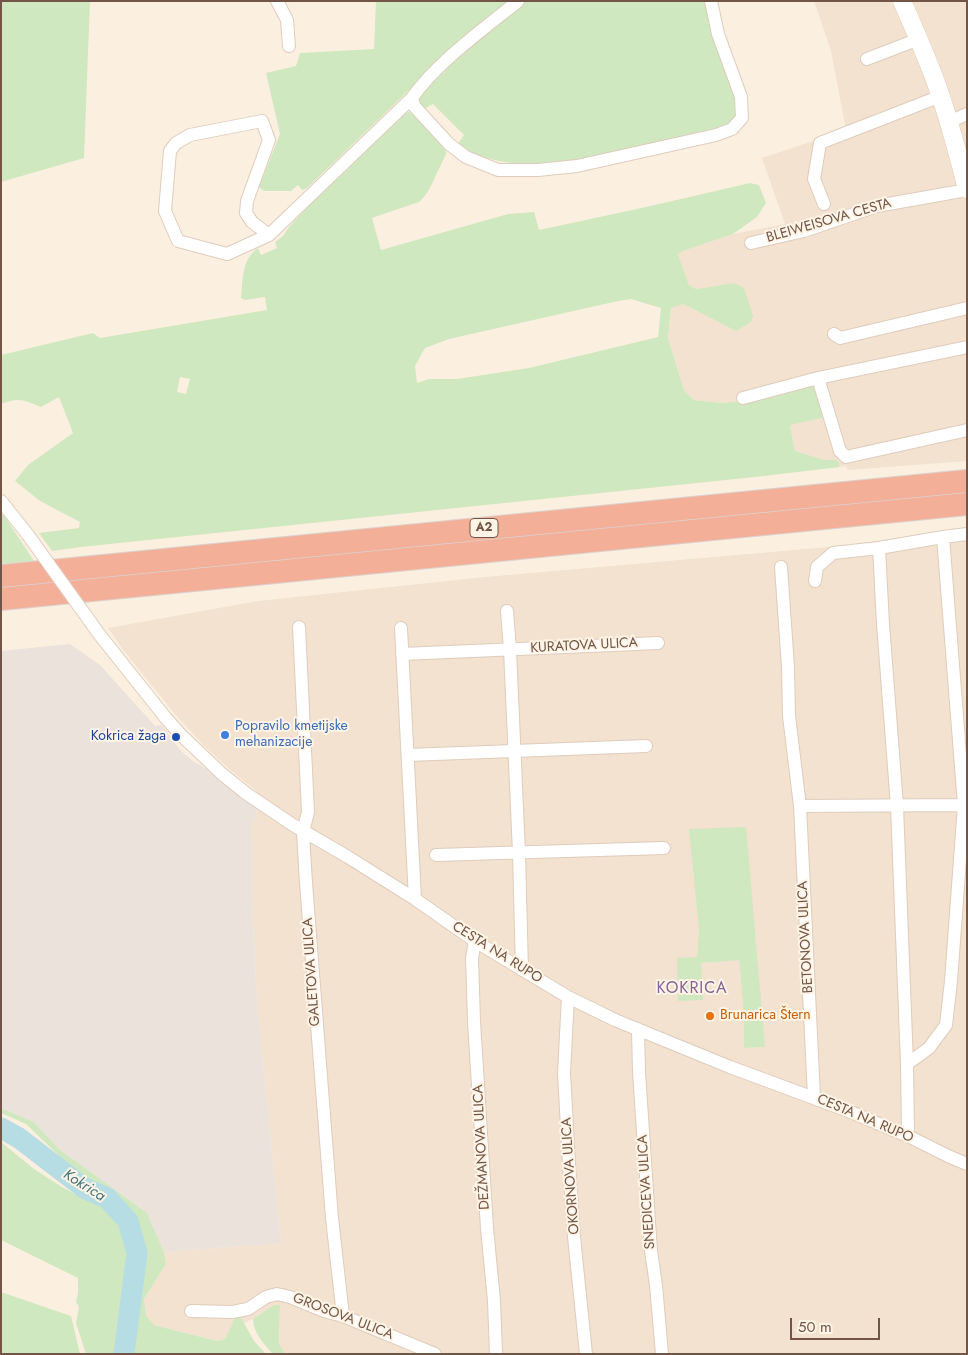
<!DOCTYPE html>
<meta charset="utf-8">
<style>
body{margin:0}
#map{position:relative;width:968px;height:1355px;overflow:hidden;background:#fbf0e0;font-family:Jost,sans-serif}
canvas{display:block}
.frame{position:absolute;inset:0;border:2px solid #715648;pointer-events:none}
.scale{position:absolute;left:790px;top:1318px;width:90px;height:22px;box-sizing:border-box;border:2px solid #715648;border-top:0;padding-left:6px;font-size:15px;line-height:18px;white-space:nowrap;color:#715648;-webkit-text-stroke:4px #fff4e5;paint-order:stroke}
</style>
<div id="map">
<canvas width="968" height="1355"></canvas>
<div class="frame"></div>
<div class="scale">50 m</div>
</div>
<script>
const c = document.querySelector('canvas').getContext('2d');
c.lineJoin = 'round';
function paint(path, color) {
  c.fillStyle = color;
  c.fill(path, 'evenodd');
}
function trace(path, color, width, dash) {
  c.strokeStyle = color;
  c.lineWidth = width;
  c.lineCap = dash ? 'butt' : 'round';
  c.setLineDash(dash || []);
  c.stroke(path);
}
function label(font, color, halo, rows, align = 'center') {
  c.font = font + ' Jost,sans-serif';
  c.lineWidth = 4;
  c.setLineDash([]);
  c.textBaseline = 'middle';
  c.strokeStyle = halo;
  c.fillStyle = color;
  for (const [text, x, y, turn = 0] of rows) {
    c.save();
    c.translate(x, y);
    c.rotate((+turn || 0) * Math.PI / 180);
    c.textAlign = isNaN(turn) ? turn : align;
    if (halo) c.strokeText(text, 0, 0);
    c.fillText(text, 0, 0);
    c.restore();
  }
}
const residential = new Path2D(`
 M 814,1 L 967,1 L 967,461 L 848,470 L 845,466 L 840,467 L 838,460 L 825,460 L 795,451 L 790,425 L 749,400 L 722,403 L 694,400 L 684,390 L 668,338 L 671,307 L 683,304 L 736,331 L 734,283 L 696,289 L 689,285 L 678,254 L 683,251 L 733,234 L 785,224 L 762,158 L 846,130 L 831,51 Z
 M 967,528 L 967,1354 L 285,1354 L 279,1343 L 280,1305 L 274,1305 L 253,1319 L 244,1323 L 240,1316 L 236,1318 L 225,1339 L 217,1341 L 154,1325 L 146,1315 L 144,1299 L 166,1264 L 164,1252 L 281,1243 L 257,1003 L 252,904 L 251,827 L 258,809 L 256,791 L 229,769 L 203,745 L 174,713 L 124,651 L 108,628 L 258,601 L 485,577 L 840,546 ZM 699,928 L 757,957 L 764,1047 L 744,1048 L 743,1004 L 739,959 L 701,963 L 677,959 L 697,958 Z`);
const industrial = new Path2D(`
 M 70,644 L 100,665 L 155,726 L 162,725 L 180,750 L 194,762 L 205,768 L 215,777 L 258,809 L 251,827 L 252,904 L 257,1003 L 281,1243 L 164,1252 L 147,1213 L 59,1149 L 34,1122 L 1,1108 L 1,651 Z`);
const green = new Path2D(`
 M 1,1 L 90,1 L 84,158 L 1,182 Z
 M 376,1 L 510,1 L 425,75 L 307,188 L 302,190 L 298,185 L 291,191 L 264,191 L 259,187 L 280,134 L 266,73 L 296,66 L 300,53 L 374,49 Z
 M 525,1 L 709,1 L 738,98 L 739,118 L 731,125 C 699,133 667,140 635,147 C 576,161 513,178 457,145 L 464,135 L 433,104 L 424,109 L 420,104 L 418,99 C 424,88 435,79 444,70 C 469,45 496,23 525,1 Z
 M 409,112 C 420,120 446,139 446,153 C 445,158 438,170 436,175 C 432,185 427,195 419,202 L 372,218 L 381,250 L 508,214 L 534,212 L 539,230 L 646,207 L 750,183 L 759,185 L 766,203 L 757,217 L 733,234 L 683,251 L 678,254 L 689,285 L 696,289 L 734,283 L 744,288 L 753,316 L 751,322 L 736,331 L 683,304 L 671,308 L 668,338 L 684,390 L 694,400 L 722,403 L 749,400 L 816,382 L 826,417 L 790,425 L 795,451 L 825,460 L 838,460 L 840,467 L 755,477 L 81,547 L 52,551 L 39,533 L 79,528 L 80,522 L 40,501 L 15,481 L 28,465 L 73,433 L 59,397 L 41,407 C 23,400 20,397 1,404 L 1,355 L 93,333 L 100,338 L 267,310 L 265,297 L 245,300 L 241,298 C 243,280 241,260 258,248 L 261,255 L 277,248 L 275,242 L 283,236 L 289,227 L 318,195 L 401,113 ZM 631,299 L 661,308 L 658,337 L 529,368 L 457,379 L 429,379 L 417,383 L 415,366 L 425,348 L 449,339 L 618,301 ZM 180,377 L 190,379 L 186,394 L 177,392 Z
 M 1,513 L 5,517 L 34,561 L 1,564 Z
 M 746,827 L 765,1047 L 744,1048 L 743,1004 L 739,960 L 701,963 L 703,1000 L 678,1001 L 677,958 L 697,957 L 699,928 L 689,829 Z
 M 1,1108 L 34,1122 L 59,1149 L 147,1213 L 164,1252 L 166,1264 L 144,1299 L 146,1315 L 154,1325 L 217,1341 L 225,1339 L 235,1318 L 240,1316 L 254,1341 L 266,1354 L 128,1354 L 133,1330 L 142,1248 L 136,1219 L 105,1189 L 77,1173 L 26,1124 L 1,1113 Z
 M 1,1142 L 34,1169 L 62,1187 L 86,1200 L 94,1202 L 104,1206 L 112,1214 L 126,1234 L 132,1258 L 131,1272 L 126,1315 L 119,1339 L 117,1354 L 86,1354 L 76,1323 L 79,1307 L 76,1302 L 78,1293 L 78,1278 L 1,1240 Z
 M 1,1292 L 71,1316 L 80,1354 L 1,1354 Z
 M 274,1305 L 280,1305 L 279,1343 L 285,1354 L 273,1354 C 264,1344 253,1333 253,1319 Z`);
const river = new Path2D(`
 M 1,1128 L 19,1138 L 84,1188 L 107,1198 L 128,1221 L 137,1253 L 124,1354`);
const minor = new Path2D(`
 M 277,1 L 287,20 L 289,46
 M 518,1 C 484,29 437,62 412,98 L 414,106 L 449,144 L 466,157 L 498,170 L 538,170 L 577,166 L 716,135 L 732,129 L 742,118 L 741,97 L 718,34 L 711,1
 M 867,59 L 919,39
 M 949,122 L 967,114
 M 824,204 L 814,179 L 820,143 L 941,96
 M 269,235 L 227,254 L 178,241 L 165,211 L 170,151 L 176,143 L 190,135 L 262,121 L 269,140 L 247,201 L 246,213 L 252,222 L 269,235 L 412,98
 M 751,243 L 804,231 L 877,206 L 967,190
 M 834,334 L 840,338 L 967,308
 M 818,378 L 840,451 L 846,457 L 967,430
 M 743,398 L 818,378 L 967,347
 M 1,501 L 28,535
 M 879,548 L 883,624 L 897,806 L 907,1064 L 908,1136
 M 781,567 L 788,667 L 789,716 L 800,806 L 814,1097
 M 815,581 L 817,567 L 833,553 L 879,548 L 943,537 L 967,534
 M 507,611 L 510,650 L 519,853 L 522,970
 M 299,627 L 308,812 L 303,832 L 306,883 L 332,1218 L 343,1316
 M 401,628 L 415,899
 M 99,634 L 165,717 L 180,734 L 222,774 L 247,794 L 293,825 L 348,857 L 415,899 L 475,941 L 568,997 L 615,1020 L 730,1067 L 846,1110 L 908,1136 L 948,1156 L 967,1164
 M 402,654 L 658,643
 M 408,755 L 646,746
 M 800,806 L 967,805
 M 436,855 L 664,848
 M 475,941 L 472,958 L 474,1022 L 487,1228 L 494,1301 L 496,1354
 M 568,997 L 564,1073 L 569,1164 L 574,1237 L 586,1354
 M 638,1029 L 639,1072 L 651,1251 L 656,1285 L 662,1354
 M 907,1064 L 929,1048 L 946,1025 L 951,981 L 964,805 L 943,537
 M 191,1311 L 232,1312 L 248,1309 L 266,1297 L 277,1294 L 290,1297 L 324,1311 L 343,1316 L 435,1354`);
const secondary = new Path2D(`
 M 902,1 C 916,33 930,64 941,97 C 951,127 959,158 967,189`);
const motorway = new Path2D(`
 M 1,576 L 967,481
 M 1,599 L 967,504`);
const minorBridge = new Path2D(`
 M 28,535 L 99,634`);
const markers = [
 [225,735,5,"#3f7fe0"],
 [176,737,5,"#1a4fb4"],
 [710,1016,5,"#e8710a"]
];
const shields = [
 [484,528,28]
];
const shieldNames = [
 ["A2",484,528]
];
const streetNames = [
 ["BLEIWEISOVA CESTA",829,221,-16],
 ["KURATOVA ULICA",584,646,-3],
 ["BETONOVA ULICA",806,937,-93],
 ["CESTA NA RUPO",497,953,32],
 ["GALETOVA ULICA",312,972,-94],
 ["CESTA NA RUPO",865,1119,23],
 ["DEŽMANOVA ULICA",482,1147,-93],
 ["OKORNOVA ULICA",571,1176,-94],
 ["SNEDICEVA ULICA",647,1192,-94],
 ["GROSOVA ULICA",343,1317,21]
];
const shopNames = [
 ["Popravilo kmetijske",235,727],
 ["mehanizacije",235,743]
];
const transitNames = [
 ["Kokrica žaga",166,737]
];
const foodNames = [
 ["Brunarica Štern",720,1016]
];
const waterNames = [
 ["Kokrica",84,1186,32]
];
const quarterNames = [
 ["KOKRICA",692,989]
];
paint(residential, '#f2e2cf');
paint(industrial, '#eae2db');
paint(green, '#d0e8bf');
trace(river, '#b6dde3', 21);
trace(minor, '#dfccbc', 14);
trace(secondary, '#e3cdbb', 19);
trace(motorway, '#dad3cf', 24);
trace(minor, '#fff', 12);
trace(secondary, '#fff', 18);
trace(motorway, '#f4af98', 22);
trace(minorBridge, '#dfccbc', 14, []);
trace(minorBridge, '#fff', 12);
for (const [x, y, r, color] of markers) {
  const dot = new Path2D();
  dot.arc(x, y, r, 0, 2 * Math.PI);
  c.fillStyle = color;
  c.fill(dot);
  trace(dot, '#fff4e5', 2);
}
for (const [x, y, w] of shields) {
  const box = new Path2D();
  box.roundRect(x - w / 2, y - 9.5, w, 19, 4);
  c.fillStyle = '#fff4e5';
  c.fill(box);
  trace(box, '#715648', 1);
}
label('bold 12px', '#715648', null, shieldNames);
label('14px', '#715648', '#fff4e5', streetNames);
label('14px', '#366cbe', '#fff4e5', shopNames, 'left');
label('14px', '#164399', '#fff4e5', transitNames, 'right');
label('14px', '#c56008', '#fff4e5', foodNames, 'left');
label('italic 15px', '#40737d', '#fff4e5', waterNames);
c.letterSpacing = '1px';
label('16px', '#836494', '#fff4e5', quarterNames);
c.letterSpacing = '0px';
</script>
